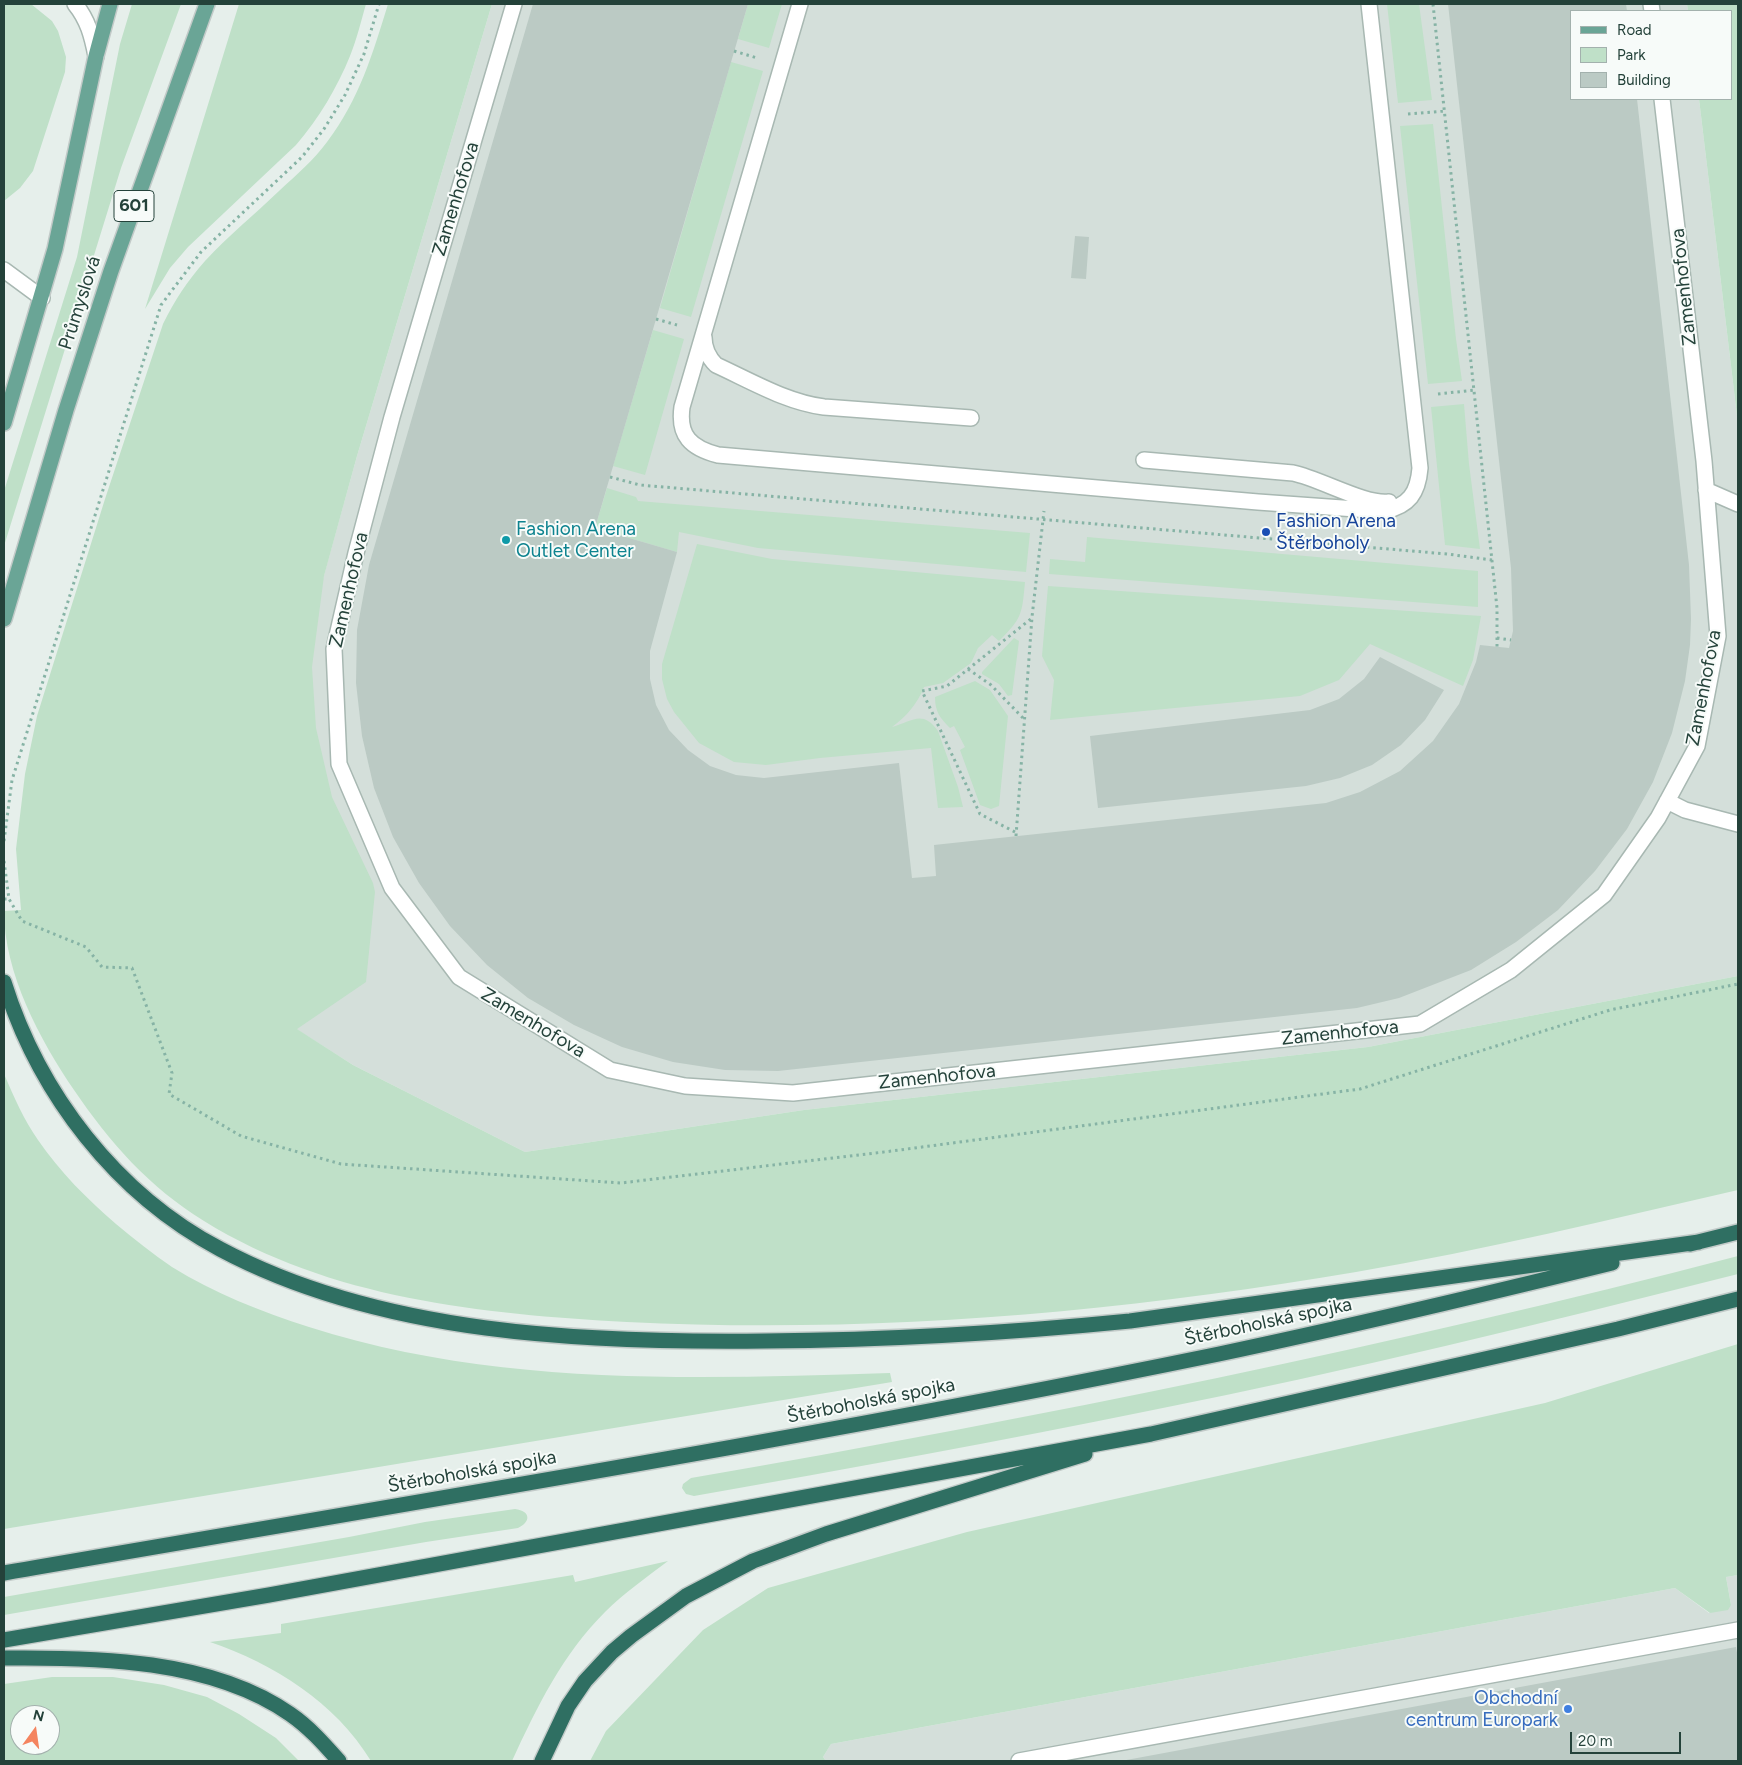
<!DOCTYPE html>
<meta charset="utf-8">
<style>
body{margin:0}
#map{position:relative;width:1742px;height:1765px;overflow:hidden;background:#e6efeb;font-family:Figtree,sans-serif}
canvas{display:block}
.frame{position:absolute;inset:0;border:5px solid #24423a;pointer-events:none}
.legend{position:absolute;left:1570px;top:10px;width:162px;height:90px;box-sizing:border-box;background:#f7fbf9;border:1px solid #a3b1ad;margin:0;padding:6px 9px;list-style:none;font-size:15px;color:#24423a}
.legend li{display:flex;align-items:center;gap:10px;height:25px}
.legend b{width:25px;border:1px solid #a3b1ad}
.north{position:absolute;left:10px;top:1705px;width:50px;height:50px;box-sizing:border-box;background:#f7fbf9;border:1px solid #a3b1ad;border-radius:50%;rotate:14deg;font-size:14px;font-weight:700;line-height:20px;text-align:center;color:#24423a}
.north::after{content:'';display:block;margin:auto;width:18px;height:22px;background:#f4845f;clip-path:polygon(50% 0,100% 100%,50% 72%,0 100%)}
.scale{position:absolute;left:1570px;top:1732px;width:111px;height:22px;box-sizing:border-box;border:2px solid #24423a;border-top:0;padding-left:6px;font-size:15px;line-height:18px;white-space:nowrap;color:#24423a;-webkit-text-stroke:4px #f7fbf9;paint-order:stroke}
</style>
<div id="map">
<canvas width="1742" height="1765"></canvas>
<div class="frame"></div>
<ul class="legend">
<li><b style="height:6px;background:#6aa596"></b>Road</li>
<li><b style="height:14px;background:#bfe0c8"></b>Park</li>
<li><b style="height:14px;background:#bbcac4"></b>Building</li>
</ul>
<div class="north">N</div>
<div class="scale">20 m</div>
</div>
<script>
const c = document.querySelector('canvas').getContext('2d');
c.lineJoin = 'round';
function paint(path, color) {
  c.fillStyle = color;
  c.fill(path, 'evenodd');
}
function trace(path, color, width, dash) {
  c.strokeStyle = color;
  c.lineWidth = width;
  c.lineCap = dash ? 'butt' : 'round';
  c.setLineDash(dash || []);
  c.stroke(path);
}
function label(font, color, halo, rows, align = 'center') {
  c.font = font + ' Figtree,sans-serif';
  c.lineWidth = 4;
  c.setLineDash([]);
  c.textBaseline = 'middle';
  c.strokeStyle = halo;
  c.fillStyle = color;
  for (const [text, x, y, turn = 0] of rows) {
    c.save();
    c.translate(x, y);
    c.rotate((+turn || 0) * Math.PI / 180);
    c.textAlign = isNaN(turn) ? turn : align;
    if (halo) c.strokeText(text, 0, 0);
    c.fillText(text, 0, 0);
    c.restore();
  }
}
const built = new Path2D(`
 M 492,4 L 1687,4 L 1688,11 L 1571,11 L 1571,99 L 1699,99 L 1738,424 L 1738,976 L 1368,1047 L 804,1110 L 525,1152 L 353,1065 L 213,976 L 357,456 Z
 M 1738,1575 L 1738,1761 L 826,1761 L 823,1757 L 831,1744 L 1675,1588 L 1709,1613 L 1731,1605 L 1726,1577 Z`);
const green = new Path2D(`
 M 4,4 L 31,4 L 52,21 L 58,31 L 66,57 L 65,72 L 33,171 L 20,188 L 4,201 Z
 M 132,4 L 181,4 L 121,168 L 4,546 L 4,491 L 77,257 L 120,44 Z
 M 239,4 L 366,4 C 361,21 357,39 350,56 C 337,88 319,118 296,145 L 188,247 L 170,268 L 145,309 Z
 M 388,4 L 492,4 L 357,456 L 324,576 L 312,667 L 316,728 L 332,797 L 373,883 L 375,892 L 366,982 L 297,1029 L 353,1065 L 525,1152 L 804,1110 L 1368,1047 L 1738,976 L 1738,1190 C 1611,1219 1485,1250 1356,1272 C 1116,1313 870,1334 627,1322 C 482,1314 330,1299 204,1221 C 149,1187 110,1143 74,1090 C 40,1040 4,973 4,911 L 21,910 L 16,849 L 25,774 L 37,716 L 105,499 L 163,324 C 174,301 188,280 205,261 C 228,236 255,214 279,191 C 296,175 314,160 327,142 C 359,100 373,53 388,4 Z
 M 748,4 L 782,4 L 769,48 L 738,39 Z
 M 1387,4 L 1419,4 L 1432,100 L 1398,103 Z
 M 1687,4 L 1738,4 L 1738,424 L 1699,99 L 1731,99 L 1731,11 L 1688,11 Z
 M 731,62 L 763,71 L 691,317 L 660,308 Z
 M 1433,124 L 1456,339 L 1462,381 L 1428,384 L 1400,126 Z
 M 653,330 L 684,339 L 645,475 L 613,466 Z
 M 1464,404 L 1469,464 L 1480,549 L 1445,545 L 1431,407 Z
 M 607,488 L 636,497 L 638,501 L 1030,533 L 1026,572 L 758,548 L 679,532 L 677,552 L 595,528 Z
 M 1087,537 L 1478,571 L 1478,607 L 1049,574 L 1050,559 L 1085,562 Z
 M 697,544 L 772,559 L 1025,582 C 1022,615 1022,618 999,641 L 992,635 L 978,648 L 971,663 L 943,683 L 924,687 C 918,703 906,717 892,727 C 912,722 922,709 938,731 L 958,787 L 963,807 L 938,808 L 931,748 L 820,758 L 766,765 L 734,762 L 699,743 L 674,712 L 667,699 L 662,679 L 662,664 Z
 M 1048,586 L 1481,616 L 1473,660 L 1463,686 L 1370,644 L 1339,680 L 1300,696 L 1050,720 L 1054,680 L 1042,656 Z
 M 1014,638 L 1019,641 L 1012,695 L 1008,696 L 999,684 L 982,674 L 982,672 Z
 M 975,681 L 990,690 L 1008,716 L 999,806 L 991,809 L 980,805 L 960,750 L 965,747 L 954,726 L 950,728 C 940,718 935,712 935,697 Z
 M 4,1074 C 14,1097 24,1120 38,1140 C 60,1172 87,1199 116,1224 C 134,1239 153,1254 172,1267 C 214,1293 262,1312 309,1327 C 496,1387 696,1379 890,1373 L 892,1382 L 4,1529 Z
 M 1738,1256 L 1738,1274 C 1544,1323 1349,1371 1153,1410 C 1001,1441 848,1469 694,1496 L 686,1494 L 682,1488 L 683,1484 L 691,1478 C 1043,1417 1393,1346 1738,1256 Z
 M 1738,1344 L 1738,1575 L 1726,1577 L 1731,1605 L 1728,1610 L 1710,1613 L 1675,1588 L 831,1744 L 823,1757 L 826,1761 L 590,1761 L 606,1731 L 703,1630 L 768,1588 L 967,1532 L 1545,1403 Z
 M 515,1509 C 531,1511 531,1522 518,1528 L 426,1542 L 4,1615 L 4,1597 L 349,1537 L 425,1522 Z
 M 668,1561 C 647,1577 624,1593 605,1612 C 562,1655 537,1707 512,1761 L 371,1761 C 335,1702 274,1664 210,1642 L 281,1633 L 281,1624 L 573,1575 L 575,1582 Z
 M 52,1677 L 113,1677 L 164,1685 L 207,1697 L 239,1714 L 276,1738 L 299,1761 L 4,1761 L 4,1684 ZM 20,1715 L 50,1715 L 50,1745 L 20,1745 Z`);
const building = new Path2D(`
 M 533,4 L 748,4 L 595,528 L 677,552 L 650,651 L 650,679 L 656,705 L 669,730 L 688,750 L 710,766 L 736,775 L 764,778 L 899,763 L 912,878 L 936,876 L 934,845 L 1326,803 L 1360,792 L 1400,771 L 1433,741 L 1459,704 L 1476,662 L 1480,645 L 1509,648 L 1513,631 L 1511,568 L 1448,4 L 1626,4 L 1627,11 L 1571,11 L 1571,99 L 1637,99 L 1689,565 L 1691,619 L 1690,645 L 1685,681 L 1672,733 L 1653,782 L 1627,829 L 1595,871 L 1558,910 L 1516,942 L 1471,970 L 1399,998 L 1357,1008 L 778,1071 L 725,1070 L 673,1062 L 622,1047 L 574,1025 L 528,998 L 487,965 L 450,926 L 419,883 L 393,837 L 374,788 L 362,736 L 356,683 L 357,630 L 369,565 Z
 M 1075,236 L 1089,237 L 1086,279 L 1071,278 Z
 M 1380,657 L 1444,690 L 1425,720 L 1401,745 L 1372,765 L 1340,778 L 1306,786 L 1098,808 L 1090,736 L 1310,710 L 1339,699 L 1364,679 Z
 M 1736,1647 L 1738,1658 L 1738,1761 L 1121,1761 Z`);
const path = new Path2D(`
 M 1433,4 L 1497,608 L 1497,647
 M 734,51 L 757,58
 M 1408,114 L 1445,111
 M 656,319 L 677,325
 M 1438,394 L 1475,390
 M 610,477 L 640,485 L 1447,554 L 1492,560
 M 1497,638 L 1511,640
 M 968,669 L 991,685 L 1024,719
 M 1015,832 L 980,814 L 922,691 L 947,686 L 1032,618
 M 1016,836 L 1032,617 L 1044,511
 M 4,841 L 12,780 L 161,305 L 201,252 L 302,157 L 324,129 L 345,95 L 364,54 L 379,4
 M 4,861 L 9,899 L 22,921 L 86,947 L 102,967 L 132,968 L 172,1073 L 169,1094 L 241,1136 L 341,1164 L 621,1183 L 892,1151 L 1360,1089 L 1610,1010 L 1738,984
 M 4,899 L 9,899`);
const lane = new Path2D(`
 M 75,4 C 88,20 92,36 96,56
 M 514,4 L 392,417 L 356,553 L 334,649 L 339,764 L 392,888 L 459,977 L 610,1070 L 685,1086 L 793,1093 L 1420,1024 L 1511,970 L 1604,895 L 1658,818 L 1697,746 L 1718,636 L 1704,461 L 1662,99
 M 800,4 L 682,407 C 678,436 691,448 718,455 L 1258,502 L 1384,511 C 1409,506 1418,493 1420,468 L 1369,4
 M 1651,4 L 1652,11
 M 4,270 L 42,298
 M 704,337 C 704,349 708,357 716,365 C 751,381 786,402 824,407 L 971,418
 M 1144,460 L 1293,473 C 1321,479 1365,505 1389,502
 M 1706,490 L 1738,504
 M 1667,801 L 1685,810 L 1738,824
 M 1019,1761 L 1738,1630`);
const primary = new Path2D(`
 M 4,423 L 55,249 L 96,56 L 110,4
 M 4,619 L 66,410 L 111,271 L 207,4`);
const highway = new Path2D(`
 M 4,982 C 39,1094 116,1194 220,1249 C 381,1335 587,1343 765,1341 C 887,1340 1009,1333 1130,1321 L 1699,1242
 M 1690,1244 L 1738,1232
 M 4,1573 C 409,1503 816,1437 1219,1354 C 1351,1326 1482,1295 1612,1263
 M 4,1640 L 269,1595 L 1151,1434 L 1618,1329 L 1738,1299
 M 4,1658 C 96,1657 211,1659 290,1714 C 309,1727 324,1744 339,1761
 M 542,1761 L 568,1706 L 585,1681 L 612,1652 L 631,1636 L 686,1596 L 753,1561 L 826,1534 L 1085,1454`);
const markers = [
 [1266,532,5,"#1a4fb4"],
 [506,540,5,"#0f9aa8"],
 [1568,1709,5,"#3f7fe0"]
];
const shields = [
 [134,206,40]
];
const shieldNames = [
 ["601",134,206]
];
const streetNames = [
 ["Zamenhofova",456,199,-73],
 ["Zamenhofova",1684,287,-96],
 ["Průmyslová",80,303,-72],
 ["Zamenhofova",349,590,-77],
 ["Zamenhofova",1704,688,-79],
 ["Zamenhofova",533,1023,31],
 ["Zamenhofova",1340,1033,-6],
 ["Zamenhofova",937,1077,-6],
 ["Štěrboholská spojka",1268,1322,-12],
 ["Štěrboholská spojka",871,1401,-11],
 ["Štěrboholská spojka",472,1472,-10]
];
const transitNames = [
 ["Fashion Arena",1276,521],
 ["Štěrboholy",1276,543]
];
const cultureNames = [
 ["Fashion Arena",516,529],
 ["Outlet Center",516,551]
];
const shopNames = [
 ["Obchodní",1558,1698],
 ["centrum Europark",1558,1720]
];
paint(built, '#d4dfda');
paint(green, '#bfe0c8');
paint(building, '#bbcac4');
trace(lane, '#a8b8b2', 18);
trace(primary, '#c2cac8', 18);
trace(highway, '#c2cac8', 18);
trace(path, '#86b3a5', 3, [2.5, 4]);
trace(lane, '#fff', 15);
trace(primary, '#6aa596', 15);
trace(highway, '#2f6f62', 15);
for (const [x, y, r, color] of markers) {
  const dot = new Path2D();
  dot.arc(x, y, r, 0, 2 * Math.PI);
  c.fillStyle = color;
  c.fill(dot);
  trace(dot, '#f7fbf9', 2);
}
for (const [x, y, w] of shields) {
  const box = new Path2D();
  box.roundRect(x - w / 2, y - 15.5, w, 31, 4);
  c.fillStyle = '#f7fbf9';
  c.fill(box);
  trace(box, '#24423a', 1);
}
label('bold 18px', '#24423a', null, shieldNames);
label('19px', '#24423a', '#f7fbf9', streetNames);
label('19px', '#164399', '#f7fbf9', transitNames, 'left');
label('19px', '#0d838f', '#f7fbf9', cultureNames, 'left');
label('19px', '#366cbe', '#f7fbf9', shopNames, 'right');
</script>
